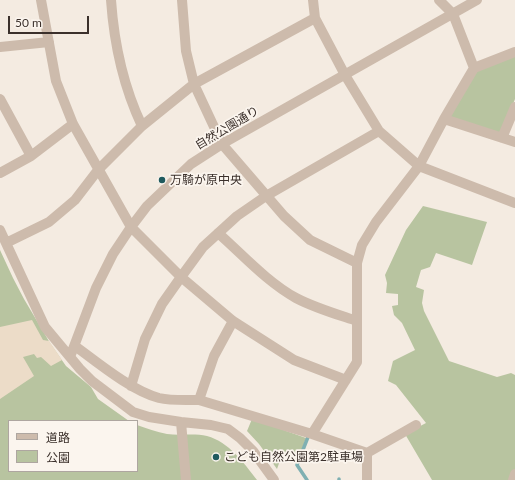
<!DOCTYPE html>
<meta charset="utf-8">
<style>
body{margin:0}
#map{position:relative;width:515px;height:480px;overflow:hidden;background:#f4ebe1;font-family:Lato,"Noto Sans JP",sans-serif}
canvas{display:block}
.legend{position:absolute;left:8px;top:420px;width:130px;height:52px;box-sizing:border-box;background:#fbf5ee;border:1px solid #aea6a0;margin:0;padding:5px 7px;list-style:none;font-size:12px;color:#3b302b}
.legend li{display:flex;align-items:center;gap:8px;height:20px}
.legend b{width:20px;border:1px solid #aea6a0}
.scale{position:absolute;left:8px;top:16px;width:81px;height:18px;box-sizing:border-box;border:2px solid #3b302b;border-top:0;padding-left:5px;font-size:12px;line-height:14px;white-space:nowrap;color:#3b302b;-webkit-text-stroke:3px #fbf5ee;paint-order:stroke}
</style>
<div id="map">
<canvas width="515" height="480"></canvas>
<ul class="legend">
<li><b style="height:5px;background:#cdbbac"></b>道路</li>
<li><b style="height:11px;background:#b8c4a0"></b>公園</li>
</ul>
<div class="scale">50 m</div>
</div>
<script>
const c = document.querySelector('canvas').getContext('2d');
c.lineJoin = 'round';
function paint(path, color) {
  c.fillStyle = color;
  c.fill(path, 'evenodd');
}
function trace(path, color, width, dash) {
  c.strokeStyle = color;
  c.lineWidth = width;
  c.lineCap = dash ? 'butt' : 'round';
  c.setLineDash(dash || []);
  c.stroke(path);
}
function label(font, color, halo, rows, align = 'center') {
  c.font = font + ' Lato,"Noto Sans JP",sans-serif';
  c.lineWidth = 3.5;
  c.setLineDash([]);
  c.textBaseline = 'middle';
  c.strokeStyle = halo;
  c.fillStyle = color;
  for (const [text, x, y, turn = 0] of rows) {
    c.save();
    c.translate(x, y);
    c.rotate((+turn || 0) * Math.PI / 180);
    c.textAlign = isNaN(turn) ? turn : align;
    if (halo) c.strokeText(text, 0, 0);
    c.fillText(text, 0, 0);
    c.restore();
  }
}
const green = new Path2D(`
 M 515,56 L 515,99 L 501,134 L 449,117 L 476,71 Z
 M 423,206 L 487,222 L 472,265 L 436,253 L 430,267 L 421,270 L 416,287 L 424,290 L 422,303 L 424,311 L 449,361 L 497,377 L 511,373 L 515,375 L 515,480 L 432,480 L 405,434 L 426,423 L 396,385 L 388,381 L 393,361 L 415,350 L 402,323 L 394,315 L 392,306 L 398,305 L 398,294 L 386,293 L 387,283 L 385,275 L 406,230 Z
 M 0,250 L 13,278 L 24,299 L 50,343 L 66,366 L 91,387 L 98,399 L 129,421 L 9,421 L 9,471 L 137,471 L 137,425 C 146,428 157,432 167,434 C 180,436 194,433 207,436 C 229,442 244,463 257,480 L 0,480 Z
 M 252,419 L 306,438 L 298,460 L 282,455 L 277,469 L 259,444 L 247,431 Z`);
const plaza = new Path2D(`
 M 32,320 L 43,340 L 49,341 L 62,360 L 51,366 L 41,357 L 37,358 L 34,354 L 23,357 L 34,376 L 0,399 L 0,327 Z`);
const stream = new Path2D(`
 M 307,480 L 297,465 L 308,437
 M 339,480 L 339,479`);
const minor = new Path2D(`
 M 41,0 L 56,81 L 73,124 L 131,227 L 181,277 L 233,321 L 294,360 L 346,380
 M 111,0 C 114,43 123,86 142,126
 M 182,0 L 186,51 L 194,84 L 222,144 L 284,216 L 310,240 L 357,263
 M 313,0 L 315,18 L 345,75 L 379,131 L 419,166 L 515,203
 M 0,47 L 49,42
 M 474,68 L 515,52
 M 0,99 L 31,156
 M 444,119 L 515,142
 M 502,138 L 515,107
 M 0,173 L 31,156 L 73,124
 M 0,230 L 45,327 L 80,369 L 92,381 L 133,412 L 149,417 L 181,422 L 211,425 L 228,429 L 240,438 L 253,451 L 274,480
 M 218,233 C 243,255 267,282 296,298 C 315,308 336,314 357,321
 M 6,243 L 49,222 L 75,200 L 98,170 L 142,126 L 194,84 L 315,18
 M 75,346 C 98,363 132,391 159,398 C 172,401 186,400 199,400 L 312,434 L 367,453 L 416,425
 M 70,357 L 96,288 L 113,254 L 131,227 L 147,206 L 191,164 L 222,144 L 477,0
 M 131,386 L 145,339 L 162,304 L 181,277 L 203,247 L 237,216 L 266,196 L 379,131
 M 199,400 L 214,356 L 233,321
 M 181,422 L 186,480
 M 312,434 L 357,362 L 357,263 L 362,245 L 376,222 L 419,166 L 444,119 L 474,68 L 453,14 L 439,0
 M 367,480 L 367,453
 M 513,480 L 515,474`);
const markers = [
 [162,180,4,"#1f5a5e"],
 [216,457,4,"#1f5a5e"]
];
const streetNames = [
 ["自然公園通り",227,128,-31]
];
const poiNames = [
 ["万騎が原中央",170,180],
 ["こども自然公園第2駐車場",224,457]
];
paint(green, '#b8c4a0');
paint(plaza, '#ecdcc8');
trace(stream, '#7fb0b2', 3.5);
trace(minor, '#cdbbac', 10);
for (const [x, y, r, color] of markers) {
  const dot = new Path2D();
  dot.arc(x, y, r, 0, 2 * Math.PI);
  c.fillStyle = color;
  c.fill(dot);
  trace(dot, '#fbf5ee', 1.5);
}
label('12px', '#3b302b', '#fbf5ee', streetNames);
label('12px', '#3b302b', '#fbf5ee', poiNames, 'left');
</script>
